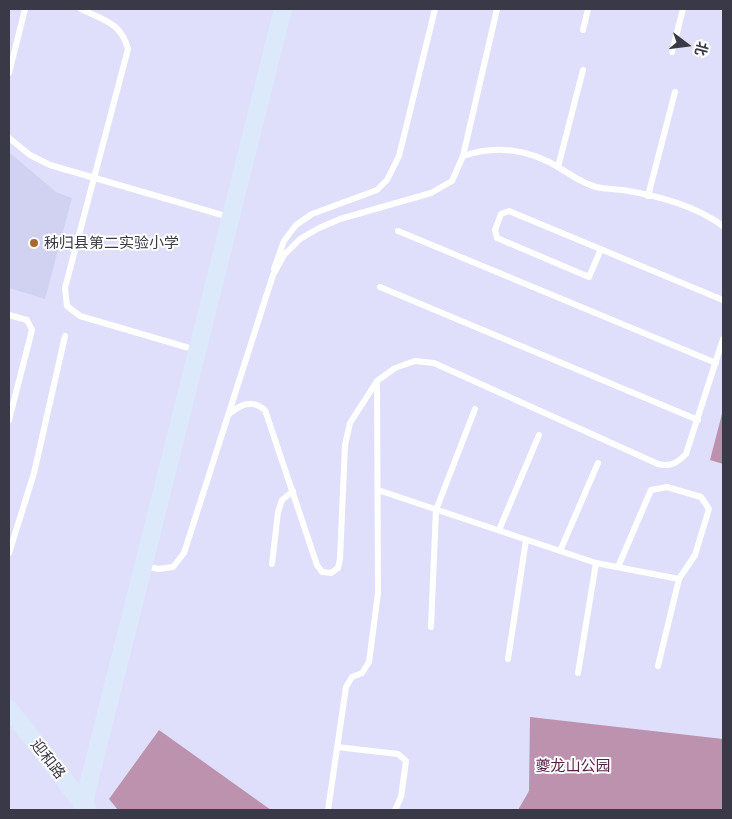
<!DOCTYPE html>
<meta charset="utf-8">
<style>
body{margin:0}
#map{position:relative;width:732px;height:819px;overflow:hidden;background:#dfdffc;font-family:Commissioner,"Noto Sans SC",sans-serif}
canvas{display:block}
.frame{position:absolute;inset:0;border:10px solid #393947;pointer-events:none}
.north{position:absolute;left:662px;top:20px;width:50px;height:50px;-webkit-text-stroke:4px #fff;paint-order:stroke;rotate:105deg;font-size:14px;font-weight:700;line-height:20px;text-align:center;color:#393947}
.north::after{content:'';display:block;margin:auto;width:18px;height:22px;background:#393947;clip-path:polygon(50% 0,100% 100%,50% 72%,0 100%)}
</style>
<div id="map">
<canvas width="732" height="819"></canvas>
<div class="frame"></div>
<div class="north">北</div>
</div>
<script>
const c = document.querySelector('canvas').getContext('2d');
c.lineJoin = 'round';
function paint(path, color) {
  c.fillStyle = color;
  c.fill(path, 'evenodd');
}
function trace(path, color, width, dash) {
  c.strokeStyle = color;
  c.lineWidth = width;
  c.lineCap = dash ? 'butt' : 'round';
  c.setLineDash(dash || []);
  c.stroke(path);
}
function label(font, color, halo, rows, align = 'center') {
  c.font = font + ' Commissioner,"Noto Sans SC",sans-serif';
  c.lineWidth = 4;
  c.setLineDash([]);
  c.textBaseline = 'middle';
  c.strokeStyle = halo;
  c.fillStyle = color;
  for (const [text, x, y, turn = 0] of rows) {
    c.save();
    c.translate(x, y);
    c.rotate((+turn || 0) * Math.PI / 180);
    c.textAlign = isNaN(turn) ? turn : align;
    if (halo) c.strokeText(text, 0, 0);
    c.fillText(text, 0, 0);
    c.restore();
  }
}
const built = new Path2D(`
 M 9,152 L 56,192 L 72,198 L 45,299 L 9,288 Z`);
const forest = new Path2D(`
 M 723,410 L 723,464 L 710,460 Z
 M 530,717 L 723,739 L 723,810 L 518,810 L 529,791 Z
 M 159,730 L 271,810 L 118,810 L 109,799 Z`);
const lane = new Path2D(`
 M 81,9 C 103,20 121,22 128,49 L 65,288 L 67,306 L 80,316 L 196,350
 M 583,30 L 588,9
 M 672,52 L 683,9
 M 9,73 L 25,9
 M 9,138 L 30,155 L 50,165 L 229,217
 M 463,156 C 492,146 521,148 549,162 C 565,170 578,182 596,187 C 605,189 614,189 623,190 C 658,196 694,205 723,226
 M 558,167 L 583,70
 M 648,196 L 675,92
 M 398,231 L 716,363
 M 601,249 L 589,277 L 497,238 L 495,230 L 501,214 L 509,211 L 723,300
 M 274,269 L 284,241 L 296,225 L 312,214 L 377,190 L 387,180 L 399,156 L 435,9
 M 380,287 L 698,420
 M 9,315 L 27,320 L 32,330 L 9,420
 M 228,415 C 240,405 251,398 265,410 L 317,565 L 322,572 L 331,573 L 338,568 L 340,559 L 345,445 L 350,423 L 377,381 L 395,368 L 415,361 L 434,363 L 658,464 C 671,467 677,463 686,454 L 723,339
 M 378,490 L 596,563 L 679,579
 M 499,530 L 539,435
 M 560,551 L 598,463
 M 9,553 L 34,473 L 65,336
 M 272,564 L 278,512 L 282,500 L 293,491
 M 145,566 L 159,569 L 173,567 L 184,553 L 273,275 L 284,255 L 300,239 L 319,228 L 340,219 L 431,193 L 452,181 L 463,156 L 497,9
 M 618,567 L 651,490 L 667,487 L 701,497 L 709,509 L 695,555 L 679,579 L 658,666
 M 431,627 L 436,510 L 475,409
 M 508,659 L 526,540
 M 578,673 L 596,563
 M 337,747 L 398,754 L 406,761 L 401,797 L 395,810
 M 328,810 L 346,687 L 352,677 L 362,673 L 369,662 L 378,593 L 377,382`);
const secondary = new Path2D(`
 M 9,709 L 88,810
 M 82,810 L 283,9`);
const markers = [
 [34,243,5,"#a86a2f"]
];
const poiNames = [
 ["秭归县第二实验小学",44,243]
];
const streetNames = [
 ["迎和路",48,759,52]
];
const parkNames = [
 ["夔龙山公园",573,766]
];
paint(built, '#d1d1f1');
paint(forest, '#bc92ae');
trace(lane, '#fff', 6);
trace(secondary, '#dce9fb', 18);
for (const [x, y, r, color] of markers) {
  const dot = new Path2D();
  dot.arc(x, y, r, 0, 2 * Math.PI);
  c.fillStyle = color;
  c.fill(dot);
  trace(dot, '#fff', 2);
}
label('15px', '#393947', '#fff', poiNames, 'left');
label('15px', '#393947', '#fff', streetNames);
label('15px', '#531f44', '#fff', parkNames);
</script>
